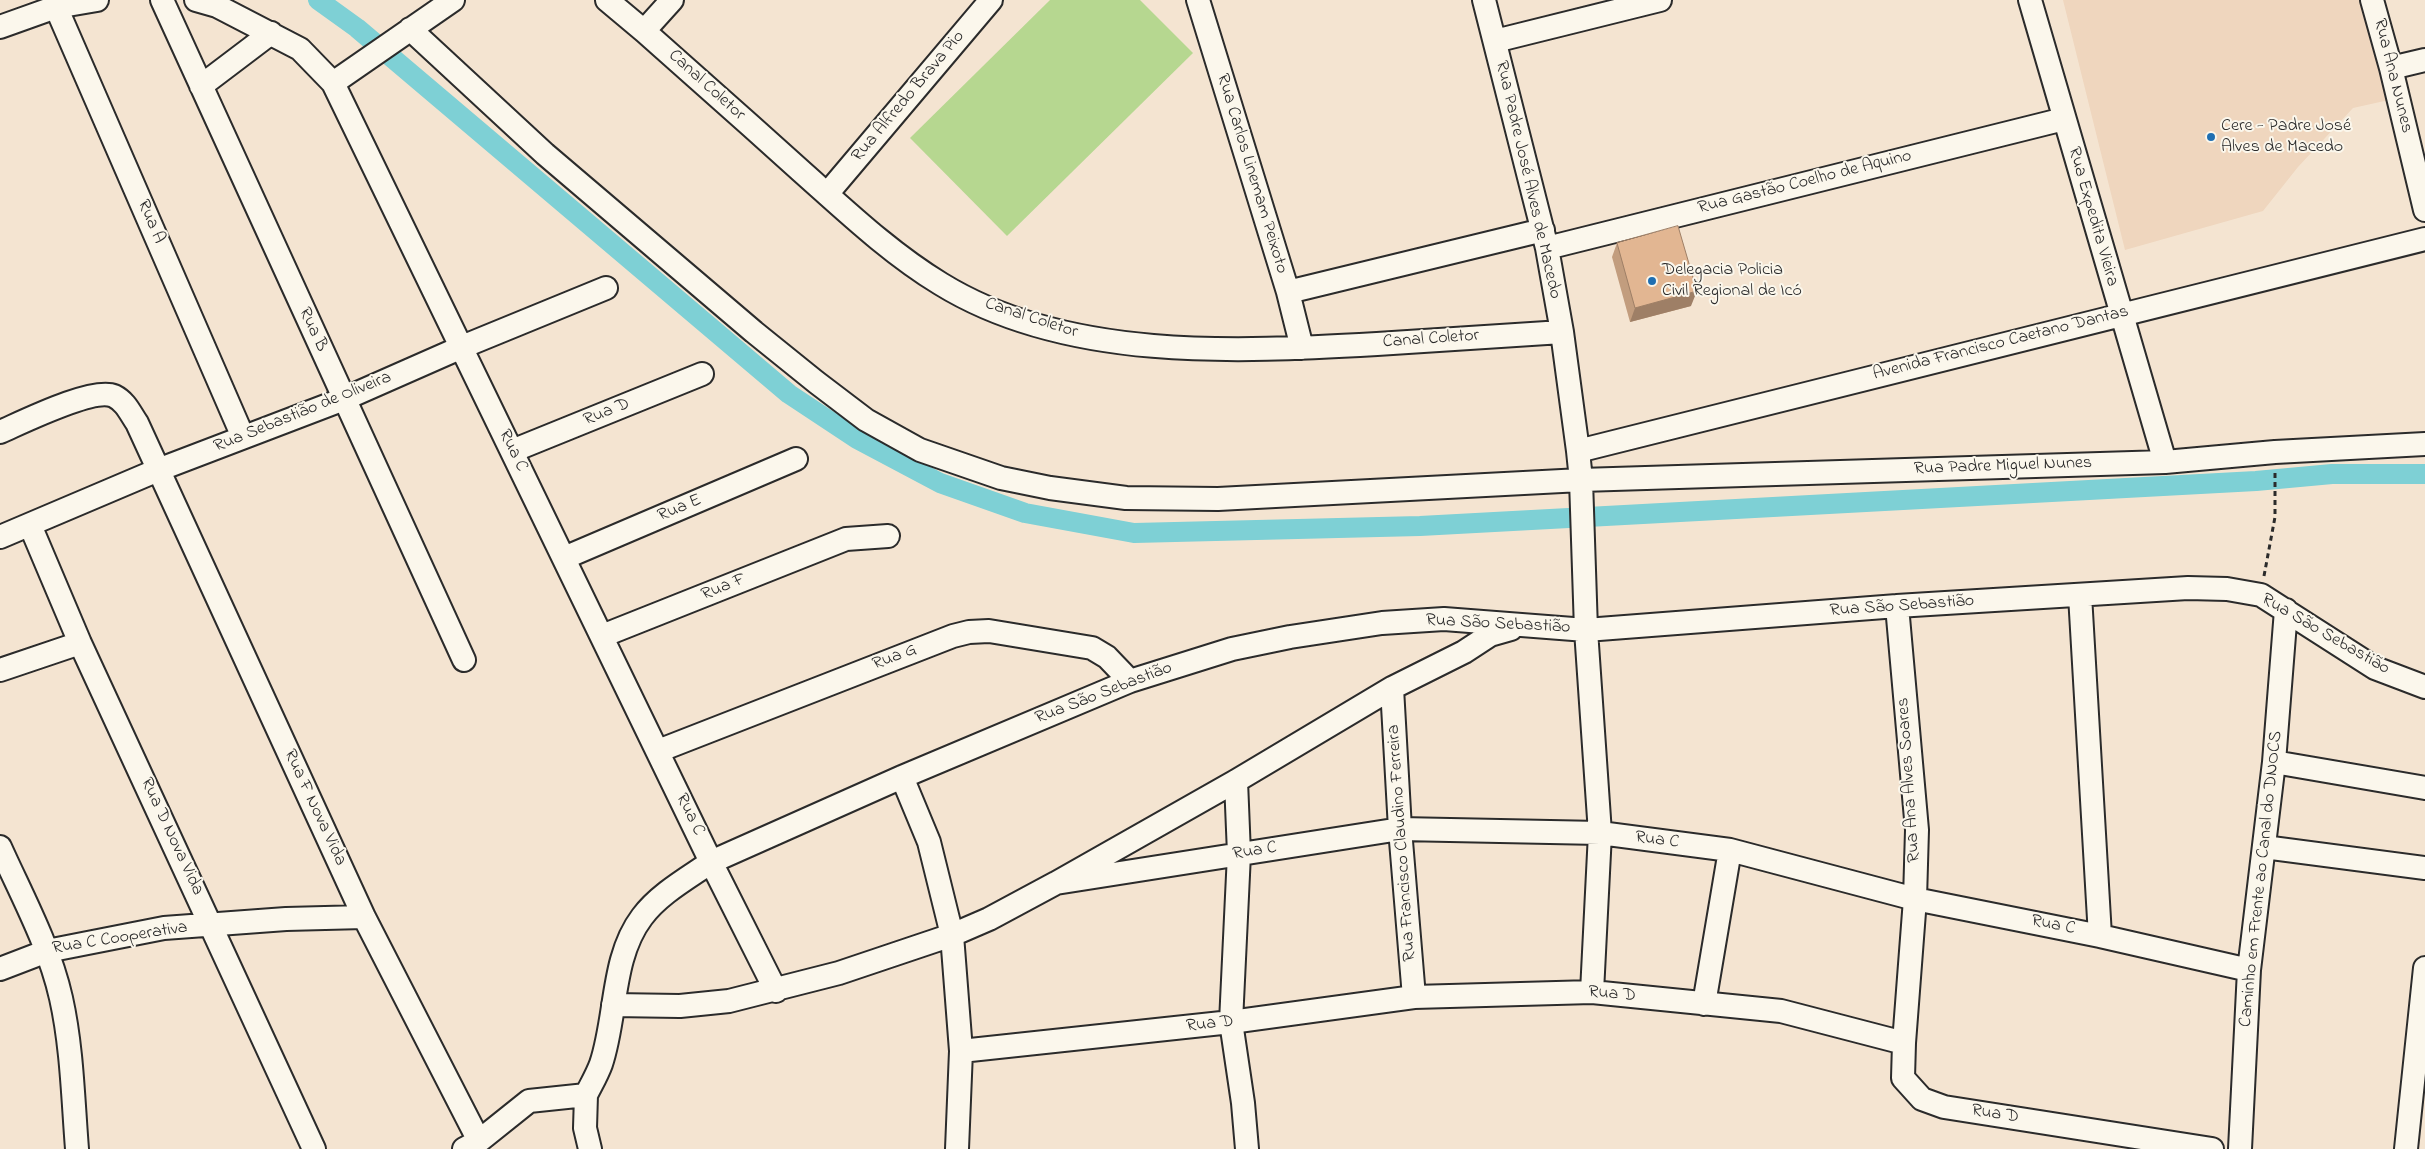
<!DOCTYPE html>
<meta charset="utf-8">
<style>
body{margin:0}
canvas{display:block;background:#f4e4d1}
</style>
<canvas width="2425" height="1149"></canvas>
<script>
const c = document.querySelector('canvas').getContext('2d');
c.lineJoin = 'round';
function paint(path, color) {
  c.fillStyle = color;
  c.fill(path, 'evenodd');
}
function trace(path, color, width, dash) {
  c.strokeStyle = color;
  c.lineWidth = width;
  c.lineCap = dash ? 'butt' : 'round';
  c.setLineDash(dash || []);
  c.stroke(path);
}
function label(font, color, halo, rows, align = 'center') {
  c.font = font + ' "Indie Flower",sans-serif';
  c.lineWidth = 4;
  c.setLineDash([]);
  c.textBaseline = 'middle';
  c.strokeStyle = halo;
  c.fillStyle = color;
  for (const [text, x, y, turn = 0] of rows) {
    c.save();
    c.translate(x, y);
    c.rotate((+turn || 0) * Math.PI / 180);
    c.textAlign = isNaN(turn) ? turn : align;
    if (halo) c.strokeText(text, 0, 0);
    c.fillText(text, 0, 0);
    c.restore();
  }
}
const built = new Path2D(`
 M 2063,0 L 2363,0 L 2389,100 L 2353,108 L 2298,167 L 2263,211 L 2125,250 Z`);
const green = new Path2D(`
 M 1050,0 L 1140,0 L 1193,53 L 1007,236 L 910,138 Z`);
const canal = new Path2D(`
 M 318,0 L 357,28 L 789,394 L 857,439 L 940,483 L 1025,513 L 1134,533 L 1420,526 L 2256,481 L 2332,474 L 2425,474`);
const path = new Path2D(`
 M 2264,576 L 2275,517 L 2275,473`);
const minor = new Path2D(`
 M 162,0 L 464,660
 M 196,0 L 217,6 L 300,49 L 333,83 L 711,862 L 776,991
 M 607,0 L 644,31 C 697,78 749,124 801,171 C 846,211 890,253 941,284 C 1066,361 1236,352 1377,344 C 1439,340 1500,336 1562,332
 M 1198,0 L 1288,292 L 1302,348
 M 1484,0 L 1547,248 L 1562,332 L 1578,451 L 1581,480 L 1586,630 L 1600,833 L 1592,992
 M 2030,0 L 2165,462
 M 2372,0 L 2391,68 L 2425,210
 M 56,7 L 243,437
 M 0,27 L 56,7 L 97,0
 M 410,29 L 545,154 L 754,332 L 816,382 L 866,420 L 920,450 L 1001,478 L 1050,488 L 1126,498 L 1218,499 L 1581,480 L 2165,462 L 2275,452 L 2425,444
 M 644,31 L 672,0
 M 1495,41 L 1660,0
 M 2391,68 L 2425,60
 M 333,83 L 453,0
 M 201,86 L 271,33
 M 827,194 L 991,0
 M 1547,248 L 2064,119
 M 1288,292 L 1543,230
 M 0,432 C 23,422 93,387 114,396 C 126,402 130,413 137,423 L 364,917 L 479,1141
 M 512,451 L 702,374
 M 1578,451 L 2425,239
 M 30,525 L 80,643 L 314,1149
 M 0,537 L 158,470 L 344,399 L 462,347 L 606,288
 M 564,558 L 796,459
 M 2080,595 L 2100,936
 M 1897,606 L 1917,830 L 1915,899 L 1904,1043
 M 602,636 L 846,539 L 888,536
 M 0,670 L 80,643
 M 1392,688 L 1400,829 L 1414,997
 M 658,751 L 953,636 L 969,632 L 989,631 L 1092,648 L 1107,657 L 1130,681
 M 2274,762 L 2425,788
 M 902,777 L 929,842 L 952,935 L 961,1051 L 957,1149
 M 1236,781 L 1239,854 L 1231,1022 L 1243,1103 L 1247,1149
 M 0,847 C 22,896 49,945 61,998 C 72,1047 73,1099 77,1149
 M 2264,847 L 2425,868
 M 1056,883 L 1400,829 L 1600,833 L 1730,850 L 1915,899 L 2100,936 L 2249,970
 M 0,969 L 47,951 L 164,928 L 286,919 L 364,917
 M 1704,1004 L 1730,850
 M 613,1005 L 680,1006 L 729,1001 L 839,973 L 952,935 L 989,919 L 1056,883 L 1236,781 L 1392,688 L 1464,652 L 1490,635 L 1511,629
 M 961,1051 L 1231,1022 L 1414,997 L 1592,992 L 1781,1011 L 1904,1043 L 1903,1078 L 1922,1099 L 1944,1107 L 2212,1149
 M 586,1095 L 585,1128 L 590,1149
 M 464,1149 L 479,1141 L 529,1101 L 586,1095 C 591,1085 597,1075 601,1064 C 617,1017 611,958 642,917 C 659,894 688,878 711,862 L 902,777 L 1130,681 L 1232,649 L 1290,637 L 1382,623 L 1444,619 L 1586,630 L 1897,606 L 2188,588 L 2227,589 L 2261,595 L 2375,668 L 2425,687
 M 2240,1149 L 2249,970 L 2274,762 L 2286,610
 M 2406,1149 L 2425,968`);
const wall = new Path2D(`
 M 1617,243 L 1691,306 L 1630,322 L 1612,257 Z`);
const shadedWall = new Path2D(`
 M 1697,291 L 1691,306 L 1630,322 L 1635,308 Z`);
const building = new Path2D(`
 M 1678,226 L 1697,291 L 1635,308 L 1617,243 Z`);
const markers = [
 [2211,137,5,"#1f6fb2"],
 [1652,281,5,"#1f6fb2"]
];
const streetNames = [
 ["Rua Ana Nunes",2392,76,76],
 ["Canal Coletor",706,86,42],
 ["Rua Alfredo Brava Pio",909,97,-50],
 ["Rua Carlos Linemam Peixoto",1251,174,73],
 ["Rua Padre José Alves de Macedo",1527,180,77],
 ["Rua Gastão Coelho de Aquino",1805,183,-14],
 ["Rua Expedita Vieira",2092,217,74],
 ["Rua A",150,222,67],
 ["Canal Coletor",1031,319,18],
 ["Rua B",312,330,65],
 ["Canal Coletor",1431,340,-4],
 ["Avenida Francisco Caetano Dantas",2001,344,-14],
 ["Rua Sebastião de Oliveira",303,413,-22],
 ["Rua D",607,413,-22],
 ["Rua C",512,451,64],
 ["Rua Padre Miguel Nunes",2003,467,-2],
 ["Rua E",680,509,-23],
 ["Rua F",724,588,-22],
 ["Rua São Sebastião",1902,607,-4],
 ["Rua São Sebastião",1498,625,3],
 ["Rua São Sebastião",2325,635,30],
 ["Rua G",895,658,-21],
 ["Rua São Sebastião",1104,694,-21],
 ["Rua Ana Alves Soares",1910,780,-94],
 ["Rua F Nova Vida",314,808,65],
 ["Rua C",689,815,64],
 ["Rua D Nova Vida",171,837,65],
 ["Rua C",1657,841,7],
 ["Rua Francisco Claudino Ferreira",1403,843,-94],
 ["Rua C",1255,852,-9],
 ["Caminho em Frente ao Canal do DNOCS",2262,879,-84],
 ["Rua C",2053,926,11],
 ["Rua C Cooperativa",120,939,-9],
 ["Rua D",1612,995,5],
 ["Rua D",1210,1025,-6],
 ["Rua D",1995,1115,9]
];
const poiNames = [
 ["Cere - Padre José",2221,127],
 ["Alves de Macedo",2221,148],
 ["Delegacia Policia",1662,271],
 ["Civil Regional de Icó",1662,292]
];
paint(built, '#efd6be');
paint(green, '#b6d790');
trace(canal, '#7ed0d5', 20);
trace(minor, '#2b2b2b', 26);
trace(path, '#2b2b2b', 3, [5, 4]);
trace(minor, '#fbf7ec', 22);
paint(wall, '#c29d7e');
paint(shadedWall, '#9e7f66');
paint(building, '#e2b692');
trace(building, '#9e7f66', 1);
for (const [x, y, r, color] of markers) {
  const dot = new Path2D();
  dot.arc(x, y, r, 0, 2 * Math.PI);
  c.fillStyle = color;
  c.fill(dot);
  trace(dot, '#fbf7ec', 2);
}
label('18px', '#2b2b2b', '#fbf7ec', streetNames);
label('18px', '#2b2b2b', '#fbf7ec', poiNames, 'left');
</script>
